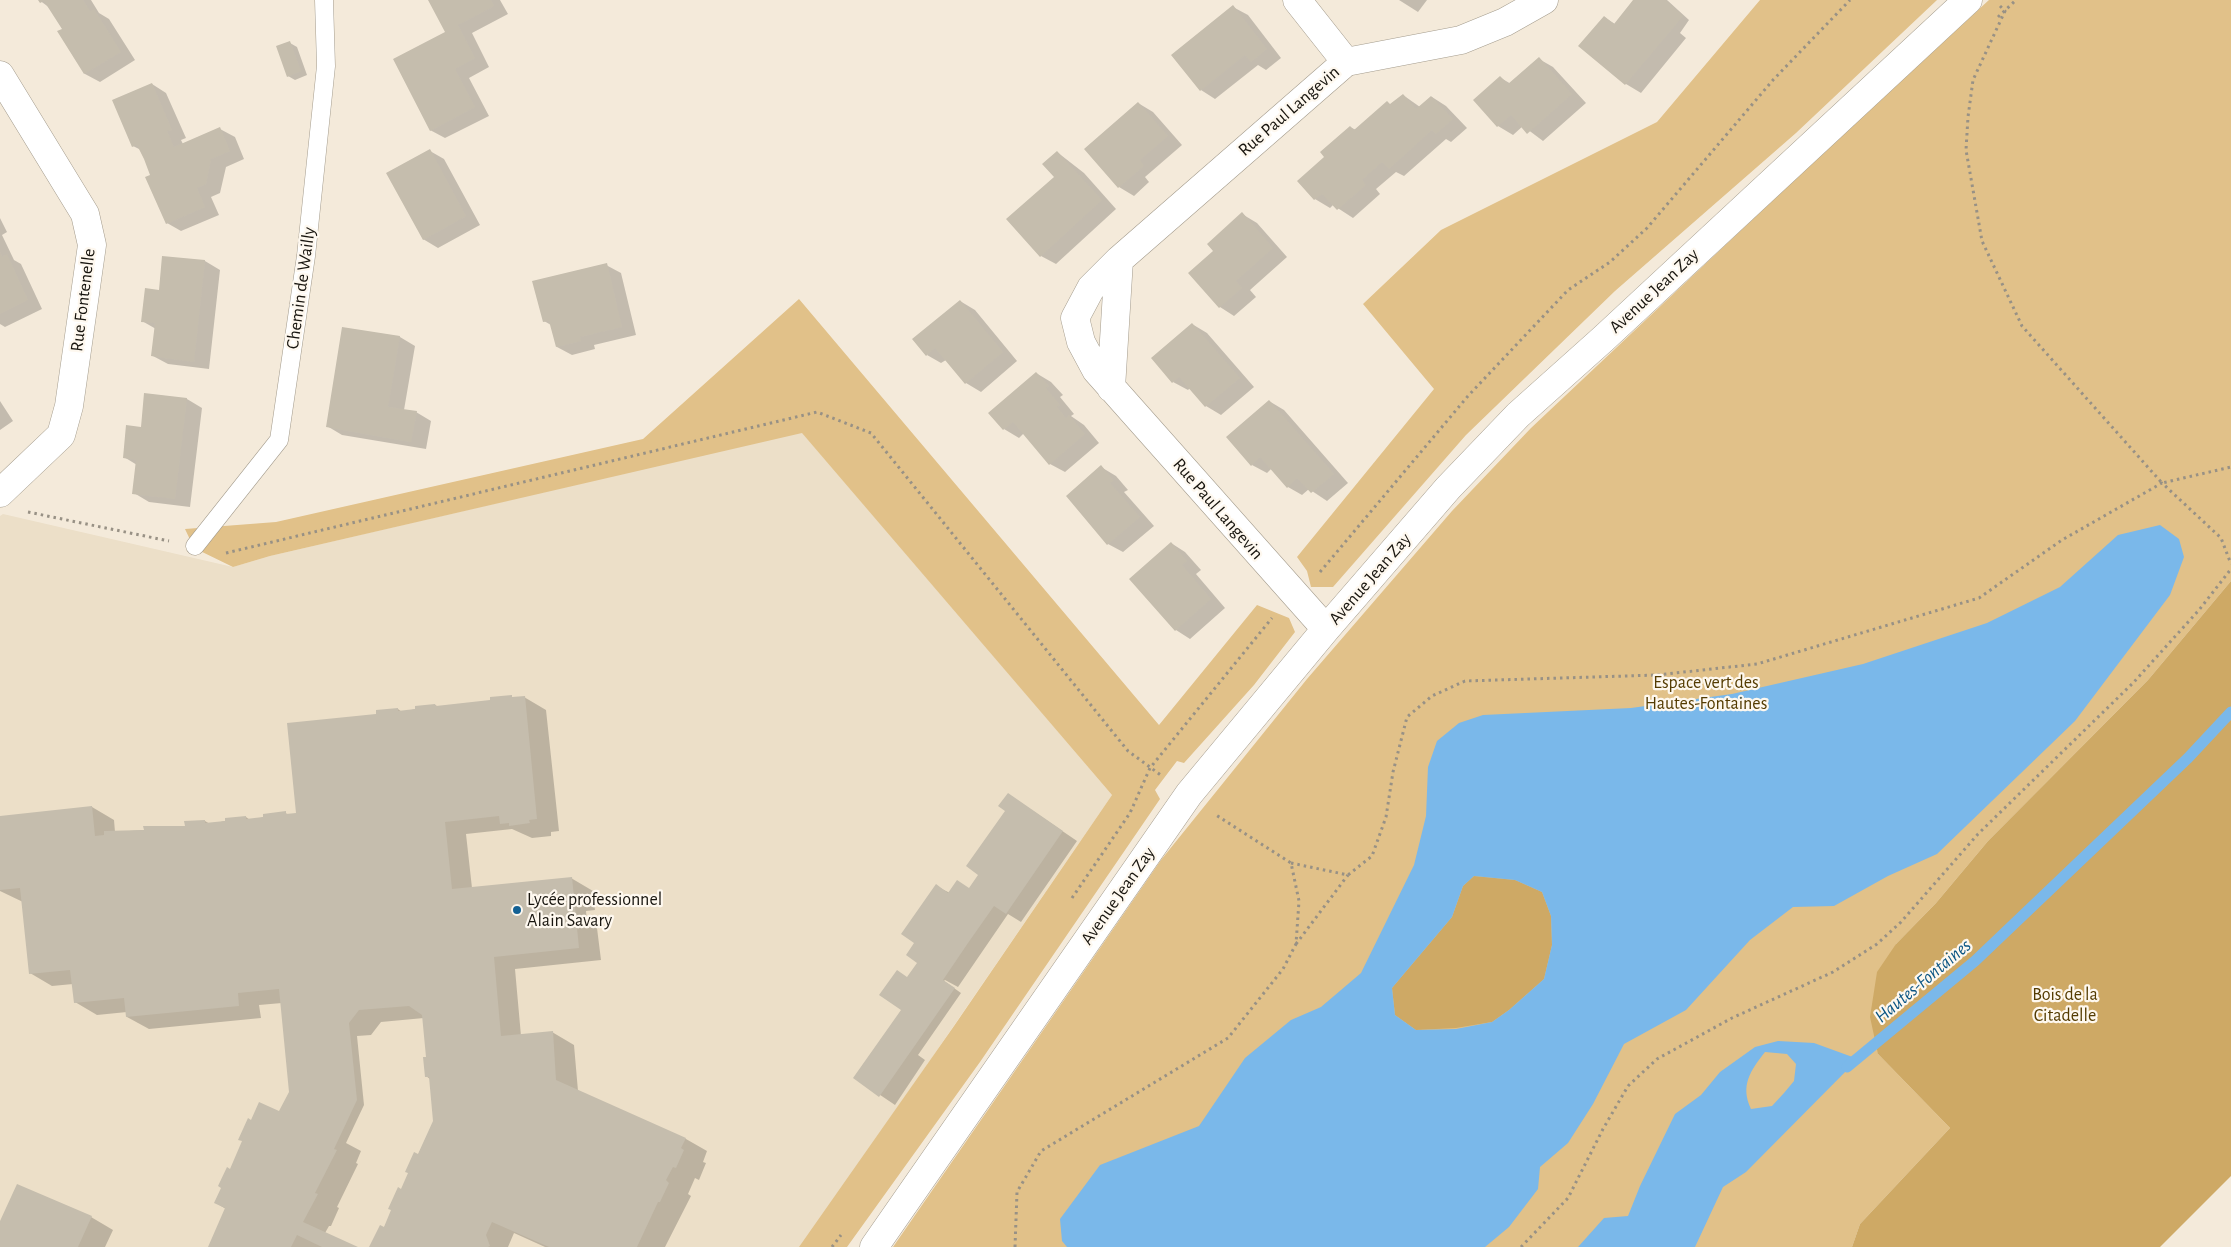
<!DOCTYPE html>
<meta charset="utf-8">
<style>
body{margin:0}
canvas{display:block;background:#f4eada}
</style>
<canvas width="2231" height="1247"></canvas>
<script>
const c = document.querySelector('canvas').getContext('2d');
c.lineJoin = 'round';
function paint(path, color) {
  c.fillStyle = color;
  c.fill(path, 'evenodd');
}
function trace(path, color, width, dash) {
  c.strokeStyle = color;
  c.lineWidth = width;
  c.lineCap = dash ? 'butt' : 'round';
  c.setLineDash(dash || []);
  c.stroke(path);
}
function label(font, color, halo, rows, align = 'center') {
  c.font = font + ' "Alegreya Sans",sans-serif';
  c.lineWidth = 4.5;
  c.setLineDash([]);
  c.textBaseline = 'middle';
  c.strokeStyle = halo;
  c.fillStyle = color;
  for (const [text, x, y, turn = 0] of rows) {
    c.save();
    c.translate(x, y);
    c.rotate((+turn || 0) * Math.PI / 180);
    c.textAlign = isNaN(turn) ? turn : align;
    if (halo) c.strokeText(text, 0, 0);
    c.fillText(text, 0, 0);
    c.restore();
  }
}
const built = new Path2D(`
 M 802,432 L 1112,795 L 802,1247 L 0,1247 L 0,516 L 3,514 L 233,567 L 270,556 Z`);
const green = new Path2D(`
 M 1760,0 L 1937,0 L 1796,133 L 1615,291 L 1466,435 L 1333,587 L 1311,587 L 1307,571 L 1297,557 L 1434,389 L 1363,304 L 1441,230 L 1657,122 Z
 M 1989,0 L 2231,0 L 2231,581 L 2148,680 L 1988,841 L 1936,903 L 1896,944 L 1878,1054 L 1950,1128 L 1860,1224 L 1852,1247 L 893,1247 L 1161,860 L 1307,679 L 1452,511 L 1531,428 L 1873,106 Z
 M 799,299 L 1159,725 L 1257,605 L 1289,618 L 1295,632 L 1254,685 L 1184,763 L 1177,761 L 1155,790 L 1160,799 L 980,1062 L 847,1247 L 799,1247 L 954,1026 L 1112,795 L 802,433 L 270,556 L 233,567 L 194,548 L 185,529 L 276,522 L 643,439 Z`);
const forest = new Path2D(`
 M 2231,581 L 2231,1176 L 2160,1247 L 1852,1247 L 1860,1224 L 1950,1128 L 1878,1054 L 1870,1017 L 1877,972 L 1896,944 L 1936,903 L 1988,841 L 2148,680 Z
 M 1474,876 L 1515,880 L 1542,892 L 1551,916 L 1552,945 L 1544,979 L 1509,1010 L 1492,1022 L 1456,1028 L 1416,1030 L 1395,1015 L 1392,988 L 1452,917 L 1463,886 Z`);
const water = new Path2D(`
 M 2160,525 L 2179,539 L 2184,557 L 2170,595 L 2075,721 L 1937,854 L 1888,876 L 1834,906 L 1793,907 L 1750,940 L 1686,1010 L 1624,1044 L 1593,1104 L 1568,1143 L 1540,1167 L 1538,1189 L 1509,1227 L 1485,1247 L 1067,1247 L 1062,1241 L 1060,1219 L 1100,1165 L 1199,1126 L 1245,1058 L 1291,1020 L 1321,1007 L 1361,973 L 1414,865 L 1426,816 L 1428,767 L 1437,741 L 1459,723 L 1483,715 L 1631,708 L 1732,694 L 1863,664 L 1987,623 L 2060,587 L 2118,535 ZM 1474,876 L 1515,880 L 1542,892 L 1551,916 L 1552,945 L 1544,979 L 1509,1010 L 1492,1022 L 1456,1029 L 1416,1030 L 1395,1015 L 1392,988 L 1452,917 L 1463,886 Z
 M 1778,1041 L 1814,1043 L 1858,1059 L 1746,1172 L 1723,1187 L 1695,1247 L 1578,1247 L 1604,1218 L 1628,1216 L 1640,1186 L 1675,1114 L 1701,1095 L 1720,1072 L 1755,1047 ZM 1765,1052 L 1787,1054 L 1796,1064 L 1794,1081 L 1784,1093 L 1772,1106 L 1751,1109 C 1740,1086 1750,1071 1765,1052 Z`);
const shadow = new Path2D(`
 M 39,0 L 91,0 L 99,13 L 109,19 L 135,60 L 100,82 L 85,74 L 59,32 L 63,30 L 50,8 Z
 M 430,0 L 500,0 L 508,14 L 472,33 L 489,67 L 469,78 L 489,116 L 445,138 L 430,130 L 447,32 Z
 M 1399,0 L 1427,0 L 1418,12 Z
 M 1635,0 L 1667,0 L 1689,20 L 1680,33 L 1686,38 L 1641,93 L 1626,84 L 1580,46 L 1604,17 L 1615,24 Z
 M 1233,7 L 1248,15 L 1281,58 L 1266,70 L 1258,65 L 1215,99 L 1201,90 Z
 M 290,43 L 297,47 L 307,75 L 295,80 L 288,76 Z
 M 1539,59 L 1553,67 L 1586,103 L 1543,141 L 1523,126 L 1513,135 L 1498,126 L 1475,100 L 1501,78 L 1511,84 Z
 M 152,84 L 166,93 L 186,138 L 181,140 L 183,144 L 220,129 L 235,137 L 244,159 L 226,167 L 220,193 L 211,197 L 219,215 L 181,231 L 167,223 L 152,176 L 141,150 L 133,146 Z
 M 1403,95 L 1420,107 L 1432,97 L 1446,106 L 1467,128 L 1451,142 L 1446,139 L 1404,176 L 1396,172 L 1376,189 L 1380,194 L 1353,218 L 1333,205 L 1330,208 L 1315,199 L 1326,157 L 1350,127 L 1356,130 Z
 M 1138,103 L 1153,112 L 1182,145 L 1145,177 L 1149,182 L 1134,196 L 1119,187 Z
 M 430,151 L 444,159 L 480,225 L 438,248 L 423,239 Z
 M 1057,152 L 1084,173 L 1116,209 L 1056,264 L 1041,256 L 1055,177 Z
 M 1242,214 L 1257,223 L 1287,257 L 1250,290 L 1256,297 L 1234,316 L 1220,307 L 1215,251 Z
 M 0,218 L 7,232 L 2,235 L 14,260 L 21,264 L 42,309 L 5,327 L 0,324 Z
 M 163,257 L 205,261 L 220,270 L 209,369 L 168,364 L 153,356 L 156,329 L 142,321 L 160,292 Z
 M 606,265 L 621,273 L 636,335 L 594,345 L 595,349 L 572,355 L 557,347 L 551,325 L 544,321 Z
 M 960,301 L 975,310 L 1017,361 L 981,392 L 966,383 L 946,360 L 941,363 L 927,355 Z
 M 1192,324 L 1207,333 L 1254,387 L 1221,415 L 1206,406 L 1190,388 L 1188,390 L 1173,382 Z
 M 343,328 L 400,337 L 415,346 L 404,410 L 416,412 L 431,421 L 426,449 L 342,435 L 327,426 Z
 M 1036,373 L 1051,382 L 1063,395 L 1060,397 L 1074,414 L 1071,416 L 1084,425 L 1099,443 L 1065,472 L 1050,464 L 1024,433 L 1019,438 L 1004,429 Z
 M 146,394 L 187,399 L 202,408 L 190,507 L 149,502 L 134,493 L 137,465 L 124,457 L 142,429 Z
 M 0,401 L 13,421 L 0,430 Z
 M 1269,401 L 1284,410 L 1348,483 L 1327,501 L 1309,489 L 1302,495 L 1288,487 L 1272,468 L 1267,473 L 1252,465 Z
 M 1101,467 L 1116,476 L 1128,490 L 1124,492 L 1154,526 L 1123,552 L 1108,544 Z
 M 1171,543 L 1185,552 L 1201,570 L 1196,574 L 1225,608 L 1190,639 L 1176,630 Z
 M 524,697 L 546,710 L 559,831 L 551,832 L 551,836 L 532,838 L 512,829 L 466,834 L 472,888 L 571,878 L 593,891 L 595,910 L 586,911 L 587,922 L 597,928 L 601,960 L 515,969 L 521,1036 L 552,1032 L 574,1045 L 578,1091 L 686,1139 L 707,1151 L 703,1162 L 706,1163 L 699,1180 L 695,1178 L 688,1194 L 691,1196 L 665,1247 L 545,1247 L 514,1233 L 508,1247 L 373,1247 L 384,1228 L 434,1121 L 430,1079 L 426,1076 L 428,1058 L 424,1018 L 381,1022 L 371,1035 L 357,1036 L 364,1105 L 346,1143 L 361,1151 L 356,1163 L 358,1164 L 337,1207 L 339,1208 L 331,1226 L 329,1226 L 325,1233 L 355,1247 L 209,1247 L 226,1209 L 216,1203 L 252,1121 L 286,1115 L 290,1092 L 282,1003 L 259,1005 L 261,1018 L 149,1029 L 127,1017 L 127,1012 L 97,1015 L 75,1002 L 73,984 L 52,986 L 30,973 L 23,902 L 0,891 L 0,817 L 92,807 L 114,820 L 115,832 L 186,827 L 205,821 L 210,824 L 246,817 L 250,820 L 285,813 L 290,815 L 298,814 L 378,715 L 398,709 L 402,712 L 435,705 L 439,707 Z
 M 1033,811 L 1077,841 L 1021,922 L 1008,914 L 958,987 L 945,980 L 944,981 L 961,993 L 918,1055 L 925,1060 L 895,1105 L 855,1078 L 903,1010 L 908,978 L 918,964 L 916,942 L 936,886 L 950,893 L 970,889 Z
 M 91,1217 L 113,1230 L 105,1247 L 0,1247 L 0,1224 Z`);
const stream = new Path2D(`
 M 1847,1067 L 1975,961 L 2188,758 L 2231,712`);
const building = new Path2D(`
 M 38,0 L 83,0 L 90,11 L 94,9 L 121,52 L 84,74 L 57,31 L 62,29 L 44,1 L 40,3 Z
 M 428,0 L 491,0 L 494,6 L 458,25 L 475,58 L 455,69 L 475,107 L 430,131 L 393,59 L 445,32 Z
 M 1633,0 L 1666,0 L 1683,16 L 1625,85 L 1578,46 L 1604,16 L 1614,24 Z
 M 1233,5 L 1267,49 L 1251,62 L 1245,55 L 1200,91 L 1171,55 Z
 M 290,41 L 301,71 L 287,77 L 276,46 Z
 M 1539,57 L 1572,94 L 1527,134 L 1511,115 L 1497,127 L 1473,100 L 1500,76 L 1508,84 Z
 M 152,83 L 172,130 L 167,131 L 174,147 L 220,127 L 230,151 L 211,159 L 206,184 L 197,188 L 205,207 L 166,224 L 145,177 L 150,175 L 144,159 L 137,145 L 132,147 L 112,100 Z
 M 1403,94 L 1416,109 L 1431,96 L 1453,119 L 1436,134 L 1432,130 L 1389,169 L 1382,162 L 1362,180 L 1366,185 L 1337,210 L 1322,194 L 1314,200 L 1297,181 L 1324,157 L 1320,152 L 1350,126 L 1354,130 L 1387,101 L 1390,104 Z
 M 1138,102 L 1168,136 L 1140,160 L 1144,166 L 1118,188 L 1084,149 Z
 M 430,149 L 466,216 L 423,240 L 386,173 Z
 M 1057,151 L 1102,200 L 1040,257 L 1006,219 L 1054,177 L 1042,164 Z
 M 1242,212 L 1273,248 L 1236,281 L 1242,288 L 1219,308 L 1188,273 L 1213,251 L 1207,244 Z
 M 0,252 L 2,257 L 7,254 L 28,300 L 0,314 Z
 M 162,256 L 205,260 L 194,362 L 151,356 L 155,323 L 141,322 L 145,288 L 159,290 Z
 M 607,263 L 622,327 L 580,337 L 581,341 L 556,347 L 549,321 L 543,322 L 532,281 Z
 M 960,300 L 1003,352 L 965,384 L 935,348 L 926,356 L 912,339 Z
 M 1192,323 L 1240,378 L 1205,407 L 1179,377 L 1172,383 L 1151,358 Z
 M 342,327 L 400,336 L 388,407 L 417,411 L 411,442 L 326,427 Z
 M 1036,372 L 1049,386 L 1046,388 L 1060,405 L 1057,407 L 1066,418 L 1069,415 L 1085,434 L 1049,465 L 1013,422 L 1003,430 L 988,413 Z
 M 144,393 L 187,398 L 175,499 L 132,494 L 136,460 L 123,458 L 126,425 L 141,427 Z
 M 1269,400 L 1334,474 L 1311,493 L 1297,478 L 1287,488 L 1260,457 L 1251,466 L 1226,437 Z
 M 1101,465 L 1114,481 L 1110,483 L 1140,517 L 1107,545 L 1066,496 Z
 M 1171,542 L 1187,561 L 1182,565 L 1211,599 L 1175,631 L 1129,579 Z
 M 512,695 L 512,697 L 525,696 L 537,819 L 529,820 L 530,823 L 509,826 L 509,823 L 500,824 L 499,816 L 445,822 L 452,889 L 572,877 L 579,948 L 494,957 L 501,1036 L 553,1031 L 556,1080 L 686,1138 L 681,1148 L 684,1150 L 676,1168 L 673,1167 L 666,1180 L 669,1183 L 660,1202 L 658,1202 L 637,1247 L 549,1247 L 492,1222 L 486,1235 L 490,1246 L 488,1247 L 369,1247 L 380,1225 L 384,1227 L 391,1210 L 388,1209 L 398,1187 L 401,1189 L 408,1173 L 405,1172 L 414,1152 L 418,1154 L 433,1121 L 429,1077 L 425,1077 L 423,1057 L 426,1057 L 422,1015 L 409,1006 L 359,1010 L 349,1023 L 357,1100 L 334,1149 L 337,1150 L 315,1193 L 318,1194 L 303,1222 L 358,1247 L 322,1247 L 297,1235 L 291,1247 L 208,1247 L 225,1208 L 214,1203 L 221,1188 L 218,1186 L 227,1167 L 230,1169 L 242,1141 L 238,1140 L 248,1118 L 251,1120 L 259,1102 L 279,1111 L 289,1092 L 279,989 L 238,993 L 239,1006 L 126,1017 L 124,998 L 74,1003 L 70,970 L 29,974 L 20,888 L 0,890 L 0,816 L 92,806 L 95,836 L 104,835 L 104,831 L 144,830 L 143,826 L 185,826 L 184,821 L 205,820 L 205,823 L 225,821 L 225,818 L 246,816 L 246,819 L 263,817 L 263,814 L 286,811 L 286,814 L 296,813 L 287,723 L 376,714 L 376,710 L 398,708 L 398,711 L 415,709 L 415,706 L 435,704 L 436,706 L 490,700 L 490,697 Z
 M 1008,793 L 1063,831 L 1006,914 L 994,906 L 968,943 L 943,980 L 955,988 L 879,1097 L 853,1078 L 901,1010 L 879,995 L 897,970 L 907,977 L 917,963 L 906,955 L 914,943 L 901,934 L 936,884 L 948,893 L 957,880 L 969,888 L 978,875 L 966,866 L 1005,811 L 998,806 Z
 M 17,1184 L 92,1216 L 78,1247 L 0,1247 L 0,1221 Z`);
const path = new Path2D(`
 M 2000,6 L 2005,11 L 1973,80 L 1968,117 L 1966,150 L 1982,241 L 2022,326 L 2162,483 L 2231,467
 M 1998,17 L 2016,0
 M 28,512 L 169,541
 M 226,553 L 817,412 L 871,433 L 1128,751 L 1162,776
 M 1320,572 L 1468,396 L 1568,290 L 1610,262 L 1647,228 L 1773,80 L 1850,0
 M 1291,863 L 1348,875 L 1372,856 L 1386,817 L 1393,772 L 1407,717 L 1432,696 L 1465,681 L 1657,675 L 1757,664 L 1979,598 L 2062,540 L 2162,483 L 2221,538 L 2231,564
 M 1072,898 L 1130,813 L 1150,768 L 1272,618
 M 1296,944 L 1348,875
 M 832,1247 L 841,1235
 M 1015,1247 L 1017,1192 L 1041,1151 L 1228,1038 L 1283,969 L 1296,944 L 1299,901 L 1291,863 L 1216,815
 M 1521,1247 L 1568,1198 L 1603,1129 L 1628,1086 L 1657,1059 L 1732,1018 L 1833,972 L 1877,944 L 1901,922 L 1978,834 L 2133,683 L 2199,610 L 2231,569`);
const service = new Path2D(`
 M 195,546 L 279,440 L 306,256 L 326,66 L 324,0`);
const minor = new Path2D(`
 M 1297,0 L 1346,62
 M 0,75 L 85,214 L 92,245 L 69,406 L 61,435 L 0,493
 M 1111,388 L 1119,260
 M 1326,629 L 1096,370 L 1081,342 L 1075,318 L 1091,288 L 1119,260 L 1346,62 L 1461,40 L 1505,22 L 1544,0
 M 874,1247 L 1189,794 L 1326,629 L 1448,488 L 1518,415 L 1603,339 L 1968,0`);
const markers = [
 [517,910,5,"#146194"]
];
const streetNames = [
 ["Rue Paul Langevin",1289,111,-41],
 ["Chemin de Wailly",301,288,-82],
 ["Avenue Jean Zay",1654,291,-43],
 ["Rue Fontenelle",83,300,-83],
 ["Rue Paul Langevin",1218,509,49],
 ["Avenue Jean Zay",1370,579,-49],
 ["Avenue Jean Zay",1118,896,-55]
];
const parkNames = [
 ["Espace vert des",1706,683],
 ["Hautes-Fontaines",1706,704],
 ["Bois de la",2065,995],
 ["Citadelle",2065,1016]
];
const poiNames = [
 ["Lycée professionnel",527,900],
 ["Alain Savary",527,921]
];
const waterNames = [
 ["Hautes-Fontaines",1923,981,-40]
];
paint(built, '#ecdfc8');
paint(green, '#e1c189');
paint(forest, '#cea965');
paint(water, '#7ab8ea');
paint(shadow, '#0003');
trace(stream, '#7ab8ea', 11);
paint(building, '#c5bdad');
trace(service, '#a49c8d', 19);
trace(minor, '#a49c8d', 29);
trace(path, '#989185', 3, [2.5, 4]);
trace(service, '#fff', 18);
trace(minor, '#fff', 28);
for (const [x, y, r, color] of markers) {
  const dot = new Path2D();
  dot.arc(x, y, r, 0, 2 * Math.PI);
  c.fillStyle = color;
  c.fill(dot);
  trace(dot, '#fef8ef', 2);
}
label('18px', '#17140e', '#fef8ef', streetNames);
label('18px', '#543b01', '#fef8ef', parkNames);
label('18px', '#17140e', '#fef8ef', poiNames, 'left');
label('italic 19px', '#0d5684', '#fef8ef', waterNames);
</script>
